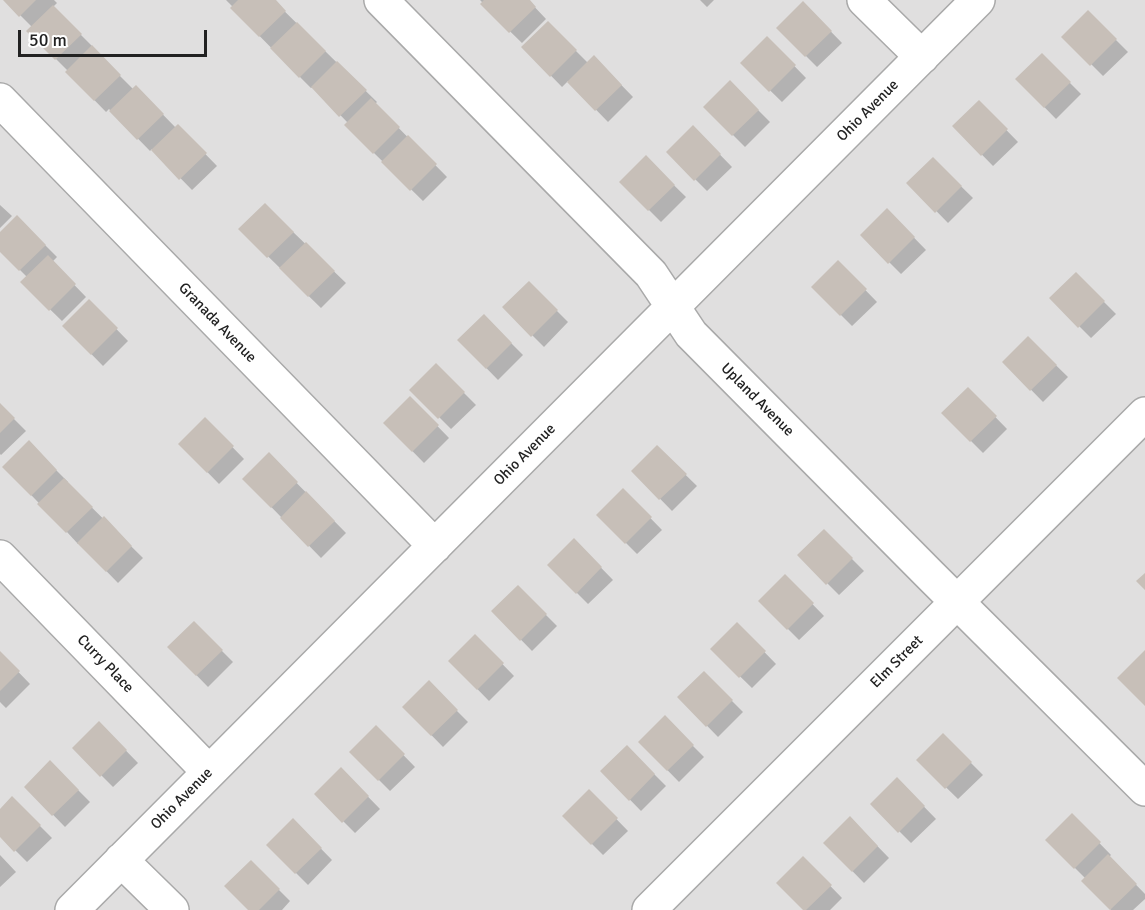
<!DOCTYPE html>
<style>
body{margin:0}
#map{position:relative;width:1145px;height:910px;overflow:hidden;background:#f2efe9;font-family:Signika,sans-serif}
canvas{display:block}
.scale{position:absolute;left:18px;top:30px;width:189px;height:27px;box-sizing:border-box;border:3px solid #222;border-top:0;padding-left:8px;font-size:18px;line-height:21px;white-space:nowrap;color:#222;-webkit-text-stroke:4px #fff;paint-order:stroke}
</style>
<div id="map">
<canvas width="1145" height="910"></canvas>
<div class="scale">50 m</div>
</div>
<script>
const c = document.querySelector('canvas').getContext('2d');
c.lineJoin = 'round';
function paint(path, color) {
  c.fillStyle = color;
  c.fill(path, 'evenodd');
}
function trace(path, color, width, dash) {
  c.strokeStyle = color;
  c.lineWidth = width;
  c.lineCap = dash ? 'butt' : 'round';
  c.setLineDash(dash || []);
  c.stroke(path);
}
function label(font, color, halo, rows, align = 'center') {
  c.font = font + ' Signika,sans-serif';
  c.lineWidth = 4.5;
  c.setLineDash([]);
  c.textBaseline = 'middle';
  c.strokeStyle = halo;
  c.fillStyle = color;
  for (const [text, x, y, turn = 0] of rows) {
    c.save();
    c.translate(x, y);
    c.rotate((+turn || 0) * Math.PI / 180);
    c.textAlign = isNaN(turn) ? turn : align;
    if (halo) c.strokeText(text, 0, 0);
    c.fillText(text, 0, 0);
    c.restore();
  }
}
const residential = new Path2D(`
 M 0,0 L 1145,0 L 1145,910 L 0,910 Z`);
const shadow = new Path2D(`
 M 5,0 L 54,0 L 57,3 L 53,7 L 92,46 L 91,47 L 133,89 L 136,87 L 176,128 L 178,126 L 217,166 L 192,190 L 152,149 L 150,151 L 109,109 L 106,112 L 67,72 L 68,71 L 28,31 L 32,27 Z
 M 226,0 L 273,0 L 377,102 L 375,104 L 447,177 L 423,201 L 374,153 L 348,123 L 313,87 L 311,88 L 300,77 L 232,8 L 233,7 Z
 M 480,0 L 528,0 L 546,19 L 522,43 L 482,4 L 483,3 Z
 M 700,0 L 714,0 L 707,7 Z
 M 803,3 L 842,43 L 817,67 L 778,28 Z
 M 1088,12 L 1128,52 L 1103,76 L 1064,37 Z
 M 548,23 L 588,63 L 594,57 L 633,97 L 608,122 L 568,81 L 562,87 L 523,47 Z
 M 767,38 L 806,78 L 782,102 L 742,63 Z
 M 1042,55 L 1081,94 L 1056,119 L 1017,79 Z
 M 730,82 L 770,122 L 745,147 L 705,107 Z
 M 979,102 L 1018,142 L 993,166 L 954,126 Z
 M 693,127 L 732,167 L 707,191 L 668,152 Z
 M 646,158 L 686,197 L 661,222 L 621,182 Z
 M 933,159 L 973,198 L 948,223 L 909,183 Z
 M 0,205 L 12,216 L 0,228 Z
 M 265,205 L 346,283 L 321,308 L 240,229 Z
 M 887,210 L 926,250 L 901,274 L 862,235 Z
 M 17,217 L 57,257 L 52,262 L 86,297 L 62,321 L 22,282 L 27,277 L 0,250 L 0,234 Z
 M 838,262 L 877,302 L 852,326 L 813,287 Z
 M 1076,274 L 1116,314 L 1091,338 L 1051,298 Z
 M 529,283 L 568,322 L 544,347 L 504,307 Z
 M 89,301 L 128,341 L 103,366 L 64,326 Z
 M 484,316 L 523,355 L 498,380 L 459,340 Z
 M 1028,338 L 1068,377 L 1043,402 L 1004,362 Z
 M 436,365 L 476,405 L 451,429 L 412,390 Z
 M 968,389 L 1007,429 L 983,453 L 943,413 Z
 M 410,398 L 449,438 L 424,463 L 385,423 Z
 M 0,405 L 26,431 L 1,455 L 0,454 Z
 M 205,419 L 244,459 L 219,484 L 180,444 Z
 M 29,443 L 68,482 L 67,483 L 143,558 L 118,583 L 79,543 L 78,544 L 67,532 L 4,467 Z
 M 657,447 L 697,486 L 672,511 L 633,471 Z
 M 269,455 L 346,533 L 321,558 L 244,479 Z
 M 623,490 L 662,530 L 637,554 L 598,515 Z
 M 824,531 L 864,571 L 839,595 L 799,555 Z
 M 574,540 L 613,580 L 588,604 L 549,565 Z
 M 785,576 L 824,616 L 799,640 L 760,601 Z
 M 518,587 L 557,626 L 532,651 L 493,611 Z
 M 194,623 L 233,662 L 208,687 L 169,647 Z
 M 737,624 L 776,664 L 752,688 L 712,649 Z
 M 475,636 L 514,676 L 489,701 L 450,661 Z
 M 0,653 L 30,684 L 6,708 L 0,702 Z
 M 704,673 L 743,712 L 718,737 L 679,697 Z
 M 429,683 L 468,722 L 443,747 L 404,707 Z
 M 665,718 L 704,757 L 679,782 L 640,742 Z
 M 99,723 L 138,763 L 113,787 L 74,748 Z
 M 376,727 L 415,767 L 390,791 L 351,752 Z
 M 943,735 L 983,775 L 958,799 L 918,760 Z
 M 627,747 L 666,786 L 641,811 L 602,771 Z
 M 50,762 L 90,802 L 65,827 L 26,787 Z
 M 341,769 L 380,809 L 355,833 L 316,794 Z
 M 897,779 L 936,819 L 911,843 L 872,804 Z
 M 589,791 L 628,831 L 603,855 L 564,816 Z
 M 12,798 L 52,838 L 27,862 L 0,835 L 0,811 Z
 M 1072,815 L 1111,855 L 1109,857 L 1145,894 L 1145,899 L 1133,910 L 1111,910 L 1083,881 L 1086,879 L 1047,840 Z
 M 850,818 L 889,858 L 864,883 L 825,843 Z
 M 293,820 L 332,860 L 308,885 L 268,845 Z
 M 0,855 L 16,872 L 0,887 Z
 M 803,858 L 842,898 L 830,910 L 805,910 Z
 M 251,862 L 290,901 L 282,910 L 250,910 Z`);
const building = new Path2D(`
 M 3,0 L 36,0 L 19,17 Z
 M 238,0 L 276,0 L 286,11 L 259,37 L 230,8 Z
 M 484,0 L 530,0 L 536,7 L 509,33 L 480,4 Z
 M 803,1 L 832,31 L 805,57 L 776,28 Z
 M 53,5 L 82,34 L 55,60 L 26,31 Z
 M 1088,10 L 1117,39 L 1090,66 L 1061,37 Z
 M 548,21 L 577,50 L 550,77 L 521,47 Z
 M 297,22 L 326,51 L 299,78 L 270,48 Z
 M 767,36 L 796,65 L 769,92 L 740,63 Z
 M 92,45 L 121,75 L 94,101 L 65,72 Z
 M 1042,53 L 1071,82 L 1044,108 L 1015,79 Z
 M 594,55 L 622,85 L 595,111 L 567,82 Z
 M 337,61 L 367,90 L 339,117 L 311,87 Z
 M 730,80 L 759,110 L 732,136 L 703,107 Z
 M 136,85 L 164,114 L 137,140 L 109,111 Z
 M 371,98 L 400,127 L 373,154 L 344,125 Z
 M 979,100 L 1008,129 L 981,156 L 952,126 Z
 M 178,124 L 207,153 L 179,180 L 151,150 Z
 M 693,125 L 721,154 L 694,181 L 666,152 Z
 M 408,135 L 437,164 L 410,191 L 381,162 Z
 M 646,155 L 675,185 L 648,211 L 619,182 Z
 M 933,157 L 962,186 L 935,213 L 906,183 Z
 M 265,203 L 294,232 L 267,258 L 238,229 Z
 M 887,208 L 915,237 L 888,264 L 860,235 Z
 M 17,215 L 46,245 L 19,271 L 0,252 L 0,232 Z
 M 306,242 L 335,271 L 308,297 L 279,268 Z
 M 48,255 L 76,284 L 49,311 L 20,282 Z
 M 838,260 L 867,289 L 840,316 L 811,287 Z
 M 1076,272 L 1105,301 L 1078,328 L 1049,298 Z
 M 529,281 L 558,310 L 531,337 L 502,307 Z
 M 89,299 L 118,328 L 91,355 L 62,326 Z
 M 484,314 L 512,343 L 486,369 L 457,340 Z
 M 1028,336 L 1057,365 L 1030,391 L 1002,362 Z
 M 436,363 L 465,392 L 438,419 L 409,390 Z
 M 968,387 L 997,416 L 970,442 L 941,413 Z
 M 410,396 L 439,425 L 412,452 L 383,423 Z
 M 0,403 L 15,418 L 0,433 Z
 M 205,417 L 234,446 L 207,473 L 178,444 Z
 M 29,440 L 57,470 L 31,496 L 2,467 Z
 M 657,445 L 687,474 L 659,500 L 631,471 Z
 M 269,452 L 298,482 L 271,508 L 242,479 Z
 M 64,478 L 93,507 L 66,533 L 37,504 Z
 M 623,488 L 652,517 L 625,544 L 596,515 Z
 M 306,491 L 335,521 L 308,547 L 280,518 Z
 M 104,516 L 132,546 L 106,572 L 77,543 Z
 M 824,529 L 853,558 L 826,585 L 797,555 Z
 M 574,538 L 602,567 L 576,594 L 547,565 Z
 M 1145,573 L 1145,590 L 1136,581 Z
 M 785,574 L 814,603 L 787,630 L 758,601 Z
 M 518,585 L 547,614 L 520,641 L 491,611 Z
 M 194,621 L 223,650 L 196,676 L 167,647 Z
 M 737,622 L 766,651 L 739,678 L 710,649 Z
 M 475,634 L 504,663 L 477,690 L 448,661 Z
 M 1145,650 L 1145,706 L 1117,678 Z
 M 0,651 L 20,671 L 0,691 Z
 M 704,671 L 733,700 L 706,727 L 677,697 Z
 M 429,680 L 458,710 L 431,736 L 402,707 Z
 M 665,715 L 694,745 L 667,771 L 638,742 Z
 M 99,721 L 127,750 L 100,777 L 72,748 Z
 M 376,725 L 405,754 L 378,781 L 349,752 Z
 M 943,733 L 972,762 L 945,789 L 916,760 Z
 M 627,745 L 655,774 L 629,801 L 600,771 Z
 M 50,760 L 79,790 L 52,816 L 24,787 Z
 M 341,767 L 369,796 L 342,823 L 314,794 Z
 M 897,777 L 925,806 L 898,833 L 870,804 Z
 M 589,789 L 618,818 L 591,845 L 562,816 Z
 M 12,796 L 41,825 L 14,852 L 0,837 L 0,809 Z
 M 1072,813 L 1101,842 L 1074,869 L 1045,840 Z
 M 850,816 L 878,846 L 852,872 L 823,843 Z
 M 293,818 L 322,848 L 295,874 L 266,845 Z
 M 1108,854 L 1137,884 L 1110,910 L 1081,881 Z
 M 803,856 L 832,885 L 806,910 L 803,910 L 776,883 Z
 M 251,860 L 280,889 L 259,910 L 248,910 L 224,886 Z`);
const minor = new Path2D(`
 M 381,0 L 651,274 L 691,334 L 930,575 L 1145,789
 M 864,0 L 922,57
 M 0,100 L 435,546
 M 0,557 L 209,772
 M 121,860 L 172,910
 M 72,910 L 978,0
 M 649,910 L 1145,414`);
const streetNames = [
 ["Ohio Avenue",868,111,-45],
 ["Granada Avenue",217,323,46],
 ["Upland Avenue",757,400,45],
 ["Ohio Avenue",525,455,-45],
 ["Elm Street",897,662,-45],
 ["Curry Place",105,664,46],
 ["Ohio Avenue",182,799,-45]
];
paint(residential, '#e0dfdf');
paint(shadow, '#0003');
paint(building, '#c7bfb8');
trace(minor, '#a9a9a9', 36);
trace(minor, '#fff', 33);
label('15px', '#222', '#fff', streetNames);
</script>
